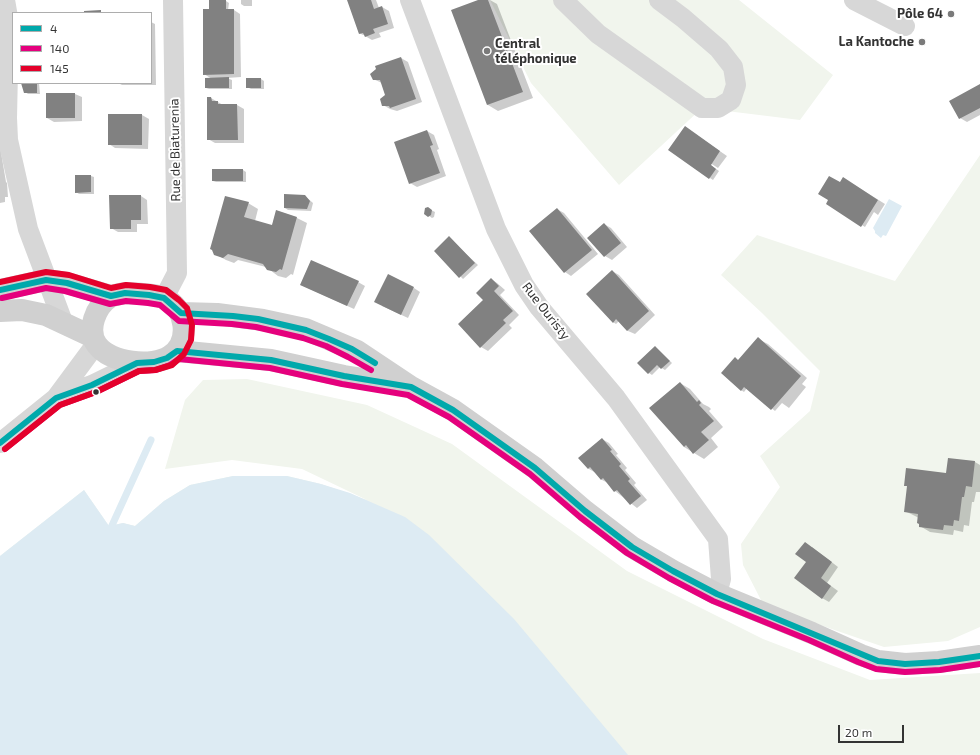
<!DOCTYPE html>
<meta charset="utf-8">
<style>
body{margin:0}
#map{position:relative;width:980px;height:755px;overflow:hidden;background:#fff;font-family:"Exo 2",sans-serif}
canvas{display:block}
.legend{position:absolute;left:12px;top:12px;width:140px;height:72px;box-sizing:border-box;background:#fff;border:1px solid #adadad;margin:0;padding:5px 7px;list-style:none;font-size:12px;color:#333}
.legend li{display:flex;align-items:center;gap:8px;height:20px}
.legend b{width:20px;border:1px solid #adadad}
.scale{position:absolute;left:838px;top:725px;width:66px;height:18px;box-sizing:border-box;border:2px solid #333;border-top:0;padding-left:5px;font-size:12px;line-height:14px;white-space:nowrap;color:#333;-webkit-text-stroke:3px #fff;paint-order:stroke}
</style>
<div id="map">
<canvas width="980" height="755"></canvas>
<ul class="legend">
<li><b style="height:5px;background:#00a9ab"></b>4</li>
<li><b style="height:5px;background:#e5007d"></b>140</li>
<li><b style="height:5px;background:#e4002b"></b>145</li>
</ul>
<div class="scale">20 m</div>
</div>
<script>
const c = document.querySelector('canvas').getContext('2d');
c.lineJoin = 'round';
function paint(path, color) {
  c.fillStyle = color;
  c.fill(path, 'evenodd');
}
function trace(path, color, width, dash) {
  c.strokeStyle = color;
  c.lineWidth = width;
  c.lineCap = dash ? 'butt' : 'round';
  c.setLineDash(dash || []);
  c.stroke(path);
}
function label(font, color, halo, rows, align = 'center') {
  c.font = font + ' "Exo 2",sans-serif';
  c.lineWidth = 4;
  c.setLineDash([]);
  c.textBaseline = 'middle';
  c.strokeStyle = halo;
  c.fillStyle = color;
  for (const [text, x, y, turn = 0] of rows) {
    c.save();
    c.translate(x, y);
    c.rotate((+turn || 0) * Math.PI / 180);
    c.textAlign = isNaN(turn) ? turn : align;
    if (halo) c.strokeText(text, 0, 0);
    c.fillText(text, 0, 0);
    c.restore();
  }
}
const green = new Path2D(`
 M 490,0 L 739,0 L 833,75 L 800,120 L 702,108 L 619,185 L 531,83 Z
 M 980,155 L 980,627 L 948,641 L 884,647 L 823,626 L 762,602 L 743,565 L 741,544 L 780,487 L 760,456 L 810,411 L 820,371 L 762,313 L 721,275 L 757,235 L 895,281 Z
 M 247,379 L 367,405 L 452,444 L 627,571 L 763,639 L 870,680 L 980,673 L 980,755 L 0,755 L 0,556 L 84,490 L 109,526 L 123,523 L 135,526 L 164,501 L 190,485 L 233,476 L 287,476 L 321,484 L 367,500 L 302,469 L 232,460 L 165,469 L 185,400 L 203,380 Z`);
const water = new Path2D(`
 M 889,199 L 902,206 L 886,236 L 883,235 L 881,238 L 875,233 L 875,231 L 873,228 Z
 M 233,476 L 287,476 L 321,484 L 350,493 L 405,517 L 429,535 L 514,619 L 628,755 L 0,755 L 0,556 L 84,490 L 109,526 L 123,523 L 135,526 L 164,501 L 190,485 Z`);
const shadow = new Path2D(`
 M 241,0 L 252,0 L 252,6 L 244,6 L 241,4 Z
 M 348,0 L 376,0 L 379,8 L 382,7 L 389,11 L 394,28 L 379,33 L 381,37 L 372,40 L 365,36 L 365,34 L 363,35 L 359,33 Z
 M 481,0 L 490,0 L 497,4 L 533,98 L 498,111 L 488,105 Z
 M 226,1 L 229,3 L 228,10 L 234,10 L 240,14 L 241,77 L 227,78 L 232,80 L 232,89 L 209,89 L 206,88 L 212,79 L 204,74 L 210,10 Z
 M 19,12 L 36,12 L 37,13 L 19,13 Z
 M 151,22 L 155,24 L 156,85 L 122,85 L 118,83 L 151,83 Z
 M 401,58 L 408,62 L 422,102 L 397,111 L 390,109 L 383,105 L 386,95 L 382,83 L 373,79 Z
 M 247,79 L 261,79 L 264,81 L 264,89 L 251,89 L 247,87 Z
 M 22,83 L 39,83 L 40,94 L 28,94 L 25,92 Z
 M 980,85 L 980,115 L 967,122 L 960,118 Z
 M 75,94 L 82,97 L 82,121 L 54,122 L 47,118 Z
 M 211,98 L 223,105 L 237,105 L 244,109 L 244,143 L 215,143 L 208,139 Z
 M 142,115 L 149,119 L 148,149 L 115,148 L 109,144 Z
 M 427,131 L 434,135 L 439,149 L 437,150 L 446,176 L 417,187 L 410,183 Z
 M 692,132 L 727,156 L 718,168 L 710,163 L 709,164 L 719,171 L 713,180 L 710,178 Z
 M 0,146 L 6,182 L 7,183 L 8,197 L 5,197 L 5,202 L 0,203 Z
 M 243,170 L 246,172 L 246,182 L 216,182 L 213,181 Z
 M 91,176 L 94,177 L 94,194 L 79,194 L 76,192 Z
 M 839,183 L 853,184 L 885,204 L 878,215 L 874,212 L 865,227 L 827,204 Z
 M 141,196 L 147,200 L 148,224 L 137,224 L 137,232 L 118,232 L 111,228 Z
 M 305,196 L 313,203 L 311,211 L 288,210 L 285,208 Z
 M 248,203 L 258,209 L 255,221 L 272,226 L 276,212 L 297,218 L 307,223 L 293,275 L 291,274 L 286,278 L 278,276 L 266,267 L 238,260 L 234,263 L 226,260 L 215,254 Z
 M 557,209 L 564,213 L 598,254 L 571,276 L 565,272 Z
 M 431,210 L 435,212 L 434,217 L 432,218 L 425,213 Z
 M 604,224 L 611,228 L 627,247 L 612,260 L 605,256 Z
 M 449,238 L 478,265 L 463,279 L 435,251 Z
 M 612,271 L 619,275 L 655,315 L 635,334 L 628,331 L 619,321 L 616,324 L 613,322 Z
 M 491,279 L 497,283 L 505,290 L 500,295 L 519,315 L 509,325 L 512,328 L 488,351 L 481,347 L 459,324 L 484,300 Z
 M 358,282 L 365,286 L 354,309 L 301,285 Z
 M 414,288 L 420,292 L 408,318 L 382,306 Z
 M 758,339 L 768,344 L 807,378 L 802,384 L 806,387 L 789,408 L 782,403 L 775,411 L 747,388 L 744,392 L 741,390 L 739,361 Z
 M 655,347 L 672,363 L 665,370 L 660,367 L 652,375 L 649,373 Z
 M 680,383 L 690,389 L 703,404 L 709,407 L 711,409 L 709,411 L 723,427 L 711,438 L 718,447 L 704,459 L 684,447 Z
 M 602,439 L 609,443 L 618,454 L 616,455 L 627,468 L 625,470 L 636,483 L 634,485 L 647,500 L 637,508 L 615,491 L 608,483 L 602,480 L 596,473 L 589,469 L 580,458 Z
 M 949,459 L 975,462 L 980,465 L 980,492 L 976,492 L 974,502 L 972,502 L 969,526 L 964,525 L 963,532 L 954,530 L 953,535 L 930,532 L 920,526 L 919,518 L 905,511 L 908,487 L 905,485 L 947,475 Z
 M 812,547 L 838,567 L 827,583 L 838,591 L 829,602 L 822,598 L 807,562 Z`);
const stream = new Path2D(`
 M 109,532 L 151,440`);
const building = new Path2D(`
 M 209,0 L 226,0 L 226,9 L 234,9 L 234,74 L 203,75 L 203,9 L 209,9 Z
 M 347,0 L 371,0 L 374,9 L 382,6 L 388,24 L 373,29 L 375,33 L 365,37 L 363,33 L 359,34 Z
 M 478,0 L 488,0 L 523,92 L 487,105 L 451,10 Z
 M 101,10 L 101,13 L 84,13 L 84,11 Z
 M 401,57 L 416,99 L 390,108 L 389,106 L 382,106 L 380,99 L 385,95 L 380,80 L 373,80 L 370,74 L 376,69 L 375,66 Z
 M 229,77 L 229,88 L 205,88 L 205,78 Z
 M 246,78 L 261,78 L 261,88 L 246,88 Z
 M 21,83 L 37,83 L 37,93 L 24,93 Z
 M 980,84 L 980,108 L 959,119 L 949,101 Z
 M 46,93 L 75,93 L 75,118 L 46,118 Z
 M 207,97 L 211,97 L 212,101 L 218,101 L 218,104 L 237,104 L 238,140 L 207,140 Z
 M 108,114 L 142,114 L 142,145 L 108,145 Z
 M 685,126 L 720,151 L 711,165 L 716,169 L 709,179 L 668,150 Z
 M 427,130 L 433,145 L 430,146 L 440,173 L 409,184 L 394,142 Z
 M 212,169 L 243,169 L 243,181 L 212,181 Z
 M 75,175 L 91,175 L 91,192 L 75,193 Z
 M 829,176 L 840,182 L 843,177 L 878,200 L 861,227 L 826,204 L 828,200 L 818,194 Z
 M 284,194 L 305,195 L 310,201 L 307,209 L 284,208 Z
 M 109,195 L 141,195 L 141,220 L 131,220 L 131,229 L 110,229 Z
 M 225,196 L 249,202 L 244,217 L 272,225 L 276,210 L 297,217 L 282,270 L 280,269 L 276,272 L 267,270 L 263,264 L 228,254 L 223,258 L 214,255 L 212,250 L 210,249 Z
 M 428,207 L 432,210 L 431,215 L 428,217 L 424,214 L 425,208 Z
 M 557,208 L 592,250 L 564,273 L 529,231 Z
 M 604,223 L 621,243 L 604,257 L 587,238 Z
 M 449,236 L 475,263 L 459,278 L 434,251 Z
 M 311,260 L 359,281 L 347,306 L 300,285 Z
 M 612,270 L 649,311 L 627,331 L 616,319 L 613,323 L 586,294 Z
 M 388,274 L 414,287 L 401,315 L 374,302 Z
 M 491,278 L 499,286 L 494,291 L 513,311 L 503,320 L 506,323 L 480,348 L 458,324 L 483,300 L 476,293 Z
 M 758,337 L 801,376 L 771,410 L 744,387 L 741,391 L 721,373 L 735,357 L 738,360 Z
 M 655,346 L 670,361 L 661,369 L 657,365 L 648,374 L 637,363 Z
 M 680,382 L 697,402 L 699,400 L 701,403 L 699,405 L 714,421 L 701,432 L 709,440 L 693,454 L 686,445 L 684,447 L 649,408 Z
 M 602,438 L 612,450 L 610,451 L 621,464 L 619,466 L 630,479 L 628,481 L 641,496 L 630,505 L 617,490 L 614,492 L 603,478 L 601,480 L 590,467 L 588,469 L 578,458 Z
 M 948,458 L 975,461 L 972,487 L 966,486 L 964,497 L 962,497 L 959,521 L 954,520 L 953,526 L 944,525 L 943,530 L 919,527 L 919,524 L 917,523 L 918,514 L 904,512 L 907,486 L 904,486 L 906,468 L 946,473 Z
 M 805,542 L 832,562 L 821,578 L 831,586 L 822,599 L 794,578 L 806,562 L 795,554 Z`);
const street = new Path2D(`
 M 5,0 L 9,23 L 7,118 L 8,140 L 28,229 L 63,322
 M 410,0 L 496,229 L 524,285 L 539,307 L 616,398 L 718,539 L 721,579 L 717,594
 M 563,0 L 598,34 L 702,108 L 718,108 L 731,100 L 736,85 L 733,67 L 719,49 L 683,18 L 659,0
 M 854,0 L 905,26
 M 164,298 L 177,273 L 173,0
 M 56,398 L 92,385 L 137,363
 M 0,443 L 56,398 L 96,344`);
const secondary = new Path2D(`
 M 0,290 L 46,280 L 67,283 L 111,296
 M 125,293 C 136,294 154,293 164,298 C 187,308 191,342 170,356 C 152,368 111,363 97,345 C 86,330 96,306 110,297 C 114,295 120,294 125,293 Z
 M 0,311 L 22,310 L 46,315 L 93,337
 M 181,313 L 217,314 L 263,320 L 305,329 L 357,351 L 411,387 L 453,410 L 535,468 L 585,511 L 632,547 L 673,571 L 717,594 L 812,633 L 861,655 L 878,661 L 905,664 L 939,662 L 980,656
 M 177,351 L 271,360 L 344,376 L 403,385`);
const bus1 = new Path2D(`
 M 0,290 L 46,280 L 67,283 L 111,296 L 125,293 L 149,295 L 164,298 L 181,313 L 233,316 L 258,319 L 306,330 L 329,339 L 352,349 L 375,363
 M 0,443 L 56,398 L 92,385 L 137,363 L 154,362 L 167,358 L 177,351 L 271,360 L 344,376 L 411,387 L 453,410 L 535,468 L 585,511 L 632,547 L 673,571 L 717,594 L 878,661 L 905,664 L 939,662 L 980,656`);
const bus2 = new Path2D(`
 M 2,298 L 46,288 L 65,291 L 110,304 L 126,301 L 148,303 L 160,305 L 179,321 L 232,324 L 256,327 L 303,338 L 326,346 L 348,357 L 371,370
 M 5,449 L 60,405 L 96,392 L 139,371 L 156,370 L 170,365 L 179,359 L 270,368 L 342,384 L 408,395 L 449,417 L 530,474 L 580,517 L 627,553 L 669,578 L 713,601 L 809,640 L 858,662 L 876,669 L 905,672 L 940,670 L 980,664`);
const bus3 = new Path2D(`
 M 0,282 L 46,272 L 69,275 L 111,288 L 126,285 L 150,287 L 166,290 L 179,300 L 187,308 L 192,325 L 191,340 L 184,354 L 172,365 L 155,370 L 139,371 L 96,392 L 60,405 L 5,449`);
const markers = [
 [951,14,4,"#7a7a7a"],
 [922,42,4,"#7a7a7a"],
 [487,51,4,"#7a7a7a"],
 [96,392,3.5,"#333"]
];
const poiNames = [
 ["Pôle 64",943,14],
 ["La Kantoche",914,42],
 ["Central",495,44,"left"],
 ["téléphonique",495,59,"left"]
];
const streetNames = [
 ["Rue de Biaturenia",175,150,-91],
 ["Rue Ouristy",546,311,52]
];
paint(green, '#f1f5ed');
paint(water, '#ddebf3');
paint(shadow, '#0003');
trace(stream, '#ddebf3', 7);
paint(building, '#818181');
trace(street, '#d7d7d7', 20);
trace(secondary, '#d0d0d0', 22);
trace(bus1, '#00a9ab', 6);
trace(bus2, '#e5007d', 6);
trace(bus3, '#e4002b', 6);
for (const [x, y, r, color] of markers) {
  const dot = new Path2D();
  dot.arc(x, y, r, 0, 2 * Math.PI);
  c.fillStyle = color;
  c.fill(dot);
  trace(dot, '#fff', 1.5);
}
label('bold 13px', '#333', '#fff', poiNames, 'right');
label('13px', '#333', '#fff', streetNames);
</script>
